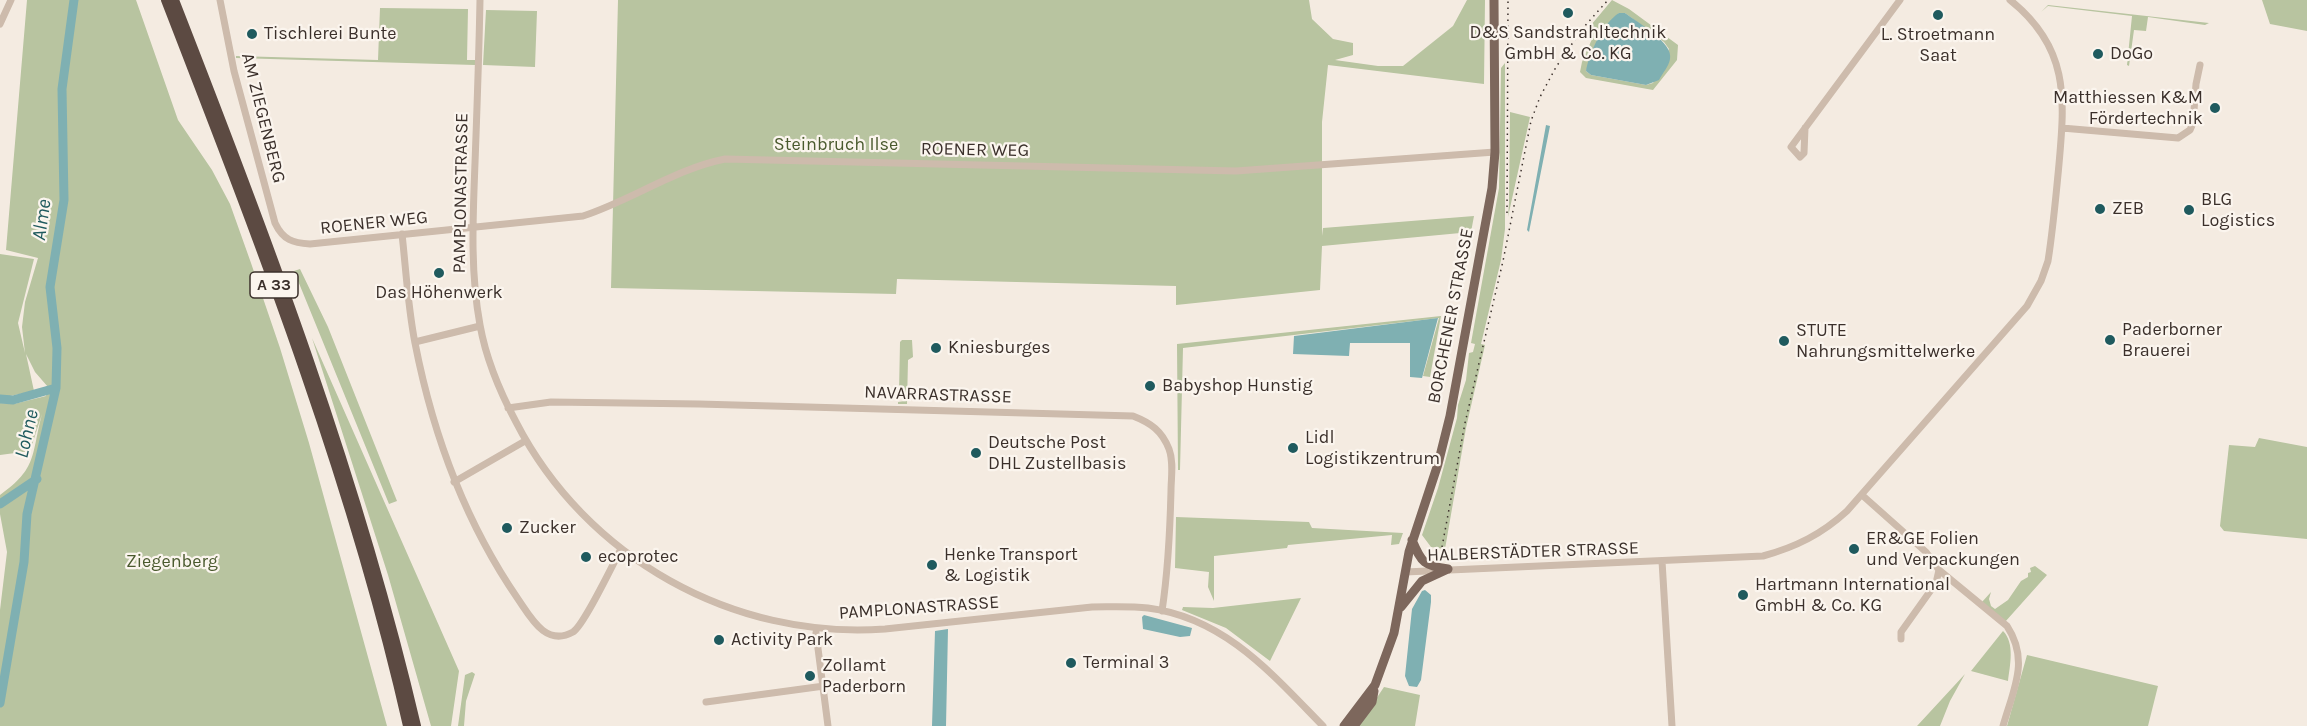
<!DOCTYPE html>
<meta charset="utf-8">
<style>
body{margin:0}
canvas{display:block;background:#f4ebe1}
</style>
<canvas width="2307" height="726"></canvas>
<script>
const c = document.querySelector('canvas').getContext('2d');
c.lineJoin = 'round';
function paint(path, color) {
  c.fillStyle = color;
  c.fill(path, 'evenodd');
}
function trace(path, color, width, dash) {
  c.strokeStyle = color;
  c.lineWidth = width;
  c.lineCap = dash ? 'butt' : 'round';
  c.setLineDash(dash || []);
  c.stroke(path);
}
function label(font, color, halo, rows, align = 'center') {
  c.font = font + ' Karla,sans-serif';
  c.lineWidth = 4.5;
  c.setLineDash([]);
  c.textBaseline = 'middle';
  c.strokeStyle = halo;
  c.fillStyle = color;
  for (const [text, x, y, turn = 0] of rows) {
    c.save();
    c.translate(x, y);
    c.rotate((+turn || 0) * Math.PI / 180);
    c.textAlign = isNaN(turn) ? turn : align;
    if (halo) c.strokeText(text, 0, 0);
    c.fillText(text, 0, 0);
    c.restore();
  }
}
const green = new Path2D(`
 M 27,0 L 136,0 L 178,120 L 212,170 L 230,204 L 251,263 L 280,348 L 309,443 L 387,726 L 0,726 L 0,610 L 7,552 L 0,514 L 0,495 C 38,468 31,455 42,414 L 30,451 L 0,455 L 0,403 L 14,404 L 46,396 L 48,387 L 35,372 L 26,354 L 34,391 L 10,396 L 0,396 L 0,254 L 34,259 L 18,323 L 25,353 L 22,327 L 25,302 L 38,258 L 6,250 Z
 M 618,0 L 1309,0 L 1312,19 L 1333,39 L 1353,43 L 1353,55 L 1335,60 L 1378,66 L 1403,66 L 1453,26 L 1467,0 L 1485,0 L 1484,84 L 1328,65 L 1322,122 L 1322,236 L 1323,228 L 1474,216 L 1471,232 L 1322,246 L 1320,290 L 1176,305 L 1176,286 L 897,279 L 896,294 L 611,288 Z
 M 1612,0 L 1629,9 L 1678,45 L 1677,60 L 1653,90 L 1586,78 L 1580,72 L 1582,62 L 1592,39 L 1586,31 ZM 1619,13 L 1625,13 L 1664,42 L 1669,49 L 1653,83 L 1646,85 L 1591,75 L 1586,71 Z
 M 2262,0 L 2307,0 L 2307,31 L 2270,24 Z
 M 2048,5 L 2209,23 L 2205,25 L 2148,17 L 2146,31 L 2134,30 L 2129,66 L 2127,65 L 2132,16 L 2048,6 L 2041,12 Z
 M 380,8 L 468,9 L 467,60 L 475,60 L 475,65 L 236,58 L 236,56 L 378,60 Z
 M 486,10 L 537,11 L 535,67 L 483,65 Z
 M 1505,63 L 1505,229 L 1501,260 L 1481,344 L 1485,345 L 1466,428 L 1445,549 L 1431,547 L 1422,535 L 1438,488 L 1457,418 L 1458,405 L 1466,380 L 1469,353 L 1473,352 L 1475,344 L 1471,343 L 1499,188 L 1501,68 Z
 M 1510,112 L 1530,117 L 1508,217 L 1509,203 Z
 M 300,269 L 328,327 L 397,501 L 389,504 L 294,271 Z
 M 1441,316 L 1430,377 L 1423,376 L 1439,318 L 1183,348 L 1180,470 L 1178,470 L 1177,344 Z
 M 312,338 L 459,671 L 451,726 L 431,726 L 388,575 Z
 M 902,340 L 912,340 L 913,357 L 908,360 L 907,404 L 898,404 L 898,402 L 905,401 L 906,397 L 904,394 L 899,393 L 900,342 Z
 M 2259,438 L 2307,447 L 2307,539 L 2224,531 L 2220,526 L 2229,445 L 2255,447 Z
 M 1176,517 L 1309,522 L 1312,528 L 1403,533 L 1399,544 L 1391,545 L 1392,535 L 1288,545 L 1287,548 L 1214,556 L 1214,601 L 1208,587 L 1209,572 L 1175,568 Z
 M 2035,566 L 2047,575 L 2005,622 L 1982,602 L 1991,592 L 1989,599 L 1991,606 L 1995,609 L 2008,600 L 2021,581 L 2028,577 L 2028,573 L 2031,572 L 2030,568 Z
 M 1301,598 L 1270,661 L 1226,628 L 1182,610 L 1183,607 L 1213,608 Z
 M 2003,631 C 2015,643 2010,665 2008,681 L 1971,671 Z
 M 2027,655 L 2158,686 L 2148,726 L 2007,726 Z
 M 472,672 L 475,674 L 466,701 L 464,726 L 458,726 L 465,675 Z
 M 1965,674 L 1950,701 L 1940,726 L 1917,726 Z
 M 1384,687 L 1420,695 L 1415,726 L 1358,726 Z`);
const water = new Path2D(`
 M 1619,13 L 1625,13 C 1637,22 1674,43 1670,59 C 1669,66 1662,74 1659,80 L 1646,85 L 1591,75 L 1586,71 C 1589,53 1603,23 1619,13 Z
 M 1546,125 L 1550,126 L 1529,232 L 1527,230 Z
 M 1438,318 L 1422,378 L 1410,377 L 1410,343 L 1350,343 L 1349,356 L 1293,354 L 1294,336 Z
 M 1425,590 L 1431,595 L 1431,602 L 1421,680 L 1417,687 L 1409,686 L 1405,676 L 1412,609 L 1422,591 Z
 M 1144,615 L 1192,628 L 1190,636 L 1180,637 L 1143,629 L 1142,617 Z
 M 948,629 L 946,726 L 932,726 L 935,631 Z`);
const river = new Path2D(`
 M 0,399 L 13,400 L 56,388 L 57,348 L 50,287 L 64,200 L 62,89 L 74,0
 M 0,504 L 37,479
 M 0,703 L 24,562 L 27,514 L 56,388`);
const minor = new Path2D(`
 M 220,0 L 234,71 L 275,223 C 283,240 293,243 310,244 L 583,216 C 632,200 675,169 725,159 L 1236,171 L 1495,152
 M 480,0 C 479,54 477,109 475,163 C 473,217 470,271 480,325 C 486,359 500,392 516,422 C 586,558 733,640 885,629 L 1092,607 C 1111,607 1129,606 1148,608 C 1225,618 1272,674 1323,726
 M 0,24 L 11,0
 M 1805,128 L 1804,153 L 1800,157 L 1791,147 C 1827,98 1864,49 1900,0
 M 2062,128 L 2178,138 L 2190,130 L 2193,123 L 2196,84 L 2200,65
 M 402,234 C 406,270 408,308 415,343 C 433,435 465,522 518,599 C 531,618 546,647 573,632 C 584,625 613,564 621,549
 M 415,342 L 480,326
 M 508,408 L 551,402 L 699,404 L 1133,416 C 1151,423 1162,431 1169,449 C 1174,462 1171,478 1171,491 C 1170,531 1168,571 1162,611
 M 454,482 L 525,441
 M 1862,495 L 1926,552 L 1939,570 L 2007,626 C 2030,661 2013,690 2003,726
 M 1662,561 L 1672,726
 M 1405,572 L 1763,556 C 1796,547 1822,534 1847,511 L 2027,306 L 2041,281 L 2048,261 C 2053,229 2056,196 2059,164 C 2065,97 2069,47 2010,0
 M 816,633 L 828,726
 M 1901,639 L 1901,632 L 1936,583 L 1939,570
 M 706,702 L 824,686`);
const major = new Path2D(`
 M 1412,540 C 1422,564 1424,565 1448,569
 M 1401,607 L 1422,581 L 1448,569
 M 1344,726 L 1375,685 L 1394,633 L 1409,552 L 1438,464 L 1450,416 L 1492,188 L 1495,152 L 1494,0
 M 1354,726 L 1372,702 L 1374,691`);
const highway = new Path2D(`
 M 166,0 C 258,238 352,477 408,726
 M 174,0 C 267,238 358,477 416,726`);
const rail = new Path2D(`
 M 1507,213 L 1508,0
 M 1442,547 L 1465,423 L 1503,261 L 1531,121 L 1540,97 L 1556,67 L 1583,28 L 1608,0`);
const markers = [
 [1568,13,6,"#1f5a5e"],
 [1938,15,6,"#1f5a5e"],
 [252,34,6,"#1f5a5e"],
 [2098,54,6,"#1f5a5e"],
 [2215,108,6,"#1f5a5e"],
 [2100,209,6,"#1f5a5e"],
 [2189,210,6,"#1f5a5e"],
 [439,273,6,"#1f5a5e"],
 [2110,340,6,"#1f5a5e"],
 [1784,341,6,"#1f5a5e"],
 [936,348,6,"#1f5a5e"],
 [1150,386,6,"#1f5a5e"],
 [1293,448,6,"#1f5a5e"],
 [976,453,6,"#1f5a5e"],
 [507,528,6,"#1f5a5e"],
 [1854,549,6,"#1f5a5e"],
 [586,557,6,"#1f5a5e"],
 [932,565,6,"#1f5a5e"],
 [1743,595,6,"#1f5a5e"],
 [719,640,6,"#1f5a5e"],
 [1071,663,6,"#1f5a5e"],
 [810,676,6,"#1f5a5e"]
];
const shields = [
 [274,285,48]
];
const shieldNames = [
 ["A 33",274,285]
];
const poiNames = [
 ["D&S Sandstrahltechnik",1568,33,"center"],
 ["GmbH & Co. KG",1568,54,"center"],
 ["Tischlerei Bunte",264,34],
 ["L. Stroetmann",1938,35,"center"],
 ["Saat",1938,56,"center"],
 ["DoGo",2110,54],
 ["Matthiessen K&M",2203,98,"right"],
 ["Fördertechnik",2203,119,"right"],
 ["BLG",2201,200],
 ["Logistics",2201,221],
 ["ZEB",2112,209],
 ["Das Höhenwerk",439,293,"center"],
 ["Paderborner",2122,330],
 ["Brauerei",2122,351],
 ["STUTE",1796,331],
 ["Nahrungsmittelwerke",1796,352],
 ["Kniesburges",948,348],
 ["Babyshop Hunstig",1162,386],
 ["Lidl",1305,438],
 ["Logistikzentrum",1305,459],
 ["Deutsche Post",988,443],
 ["DHL Zustellbasis",988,464],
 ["Zucker",519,528],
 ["ER&GE Folien",1866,539],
 ["und Verpackungen",1866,560],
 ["Henke Transport",944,555],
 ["& Logistik",944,576],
 ["ecoprotec",598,557],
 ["Hartmann International",1755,585],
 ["GmbH & Co. KG",1755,606],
 ["Activity Park",731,640],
 ["Terminal 3",1083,663],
 ["Zollamt",822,666],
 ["Paderborn",822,687]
];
const streetNames = [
 ["AM ZIEGENBERG",263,118,76],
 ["ROENER WEG",975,150,1],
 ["PAMPLONASTRASSE",461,193,-89],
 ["ROENER WEG",374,223,-6],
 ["BORCHENER STRASSE",1451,316,-79],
 ["NAVARRASTRASSE",938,395,2],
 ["HALBERSTÄDTER STRASSE",1533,552,-2],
 ["PAMPLONASTRASSE",919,608,-4]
];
const parkNames = [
 ["Steinbruch Ilse",836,145],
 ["Ziegenberg",172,562]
];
const waterNames = [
 ["Alme",42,220,-82],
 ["Lohne",27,434,-77]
];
paint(green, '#b8c4a0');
paint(water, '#7fb0b2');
trace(river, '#7fb0b2', 9);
trace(minor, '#cdbbac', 7);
trace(major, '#7d675c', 9);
trace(highway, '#5c4a42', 10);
trace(rail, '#3b302b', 1.5, [1.5, 4.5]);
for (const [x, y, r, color] of markers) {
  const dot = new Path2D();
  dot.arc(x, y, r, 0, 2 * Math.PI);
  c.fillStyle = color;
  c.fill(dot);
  trace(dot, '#fbf5ee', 2);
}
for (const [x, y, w] of shields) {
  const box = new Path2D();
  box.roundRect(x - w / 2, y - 13, w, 26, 4.5);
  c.fillStyle = '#fbf5ee';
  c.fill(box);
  trace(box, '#3b302b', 1.5);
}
label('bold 16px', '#3b302b', null, shieldNames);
label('18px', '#3b302b', '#fbf5ee', poiNames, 'left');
label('18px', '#3b302b', '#fbf5ee', streetNames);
label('18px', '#4a5a2e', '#fbf5ee', parkNames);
label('italic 20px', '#1f5a5e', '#fbf5ee', waterNames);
</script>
